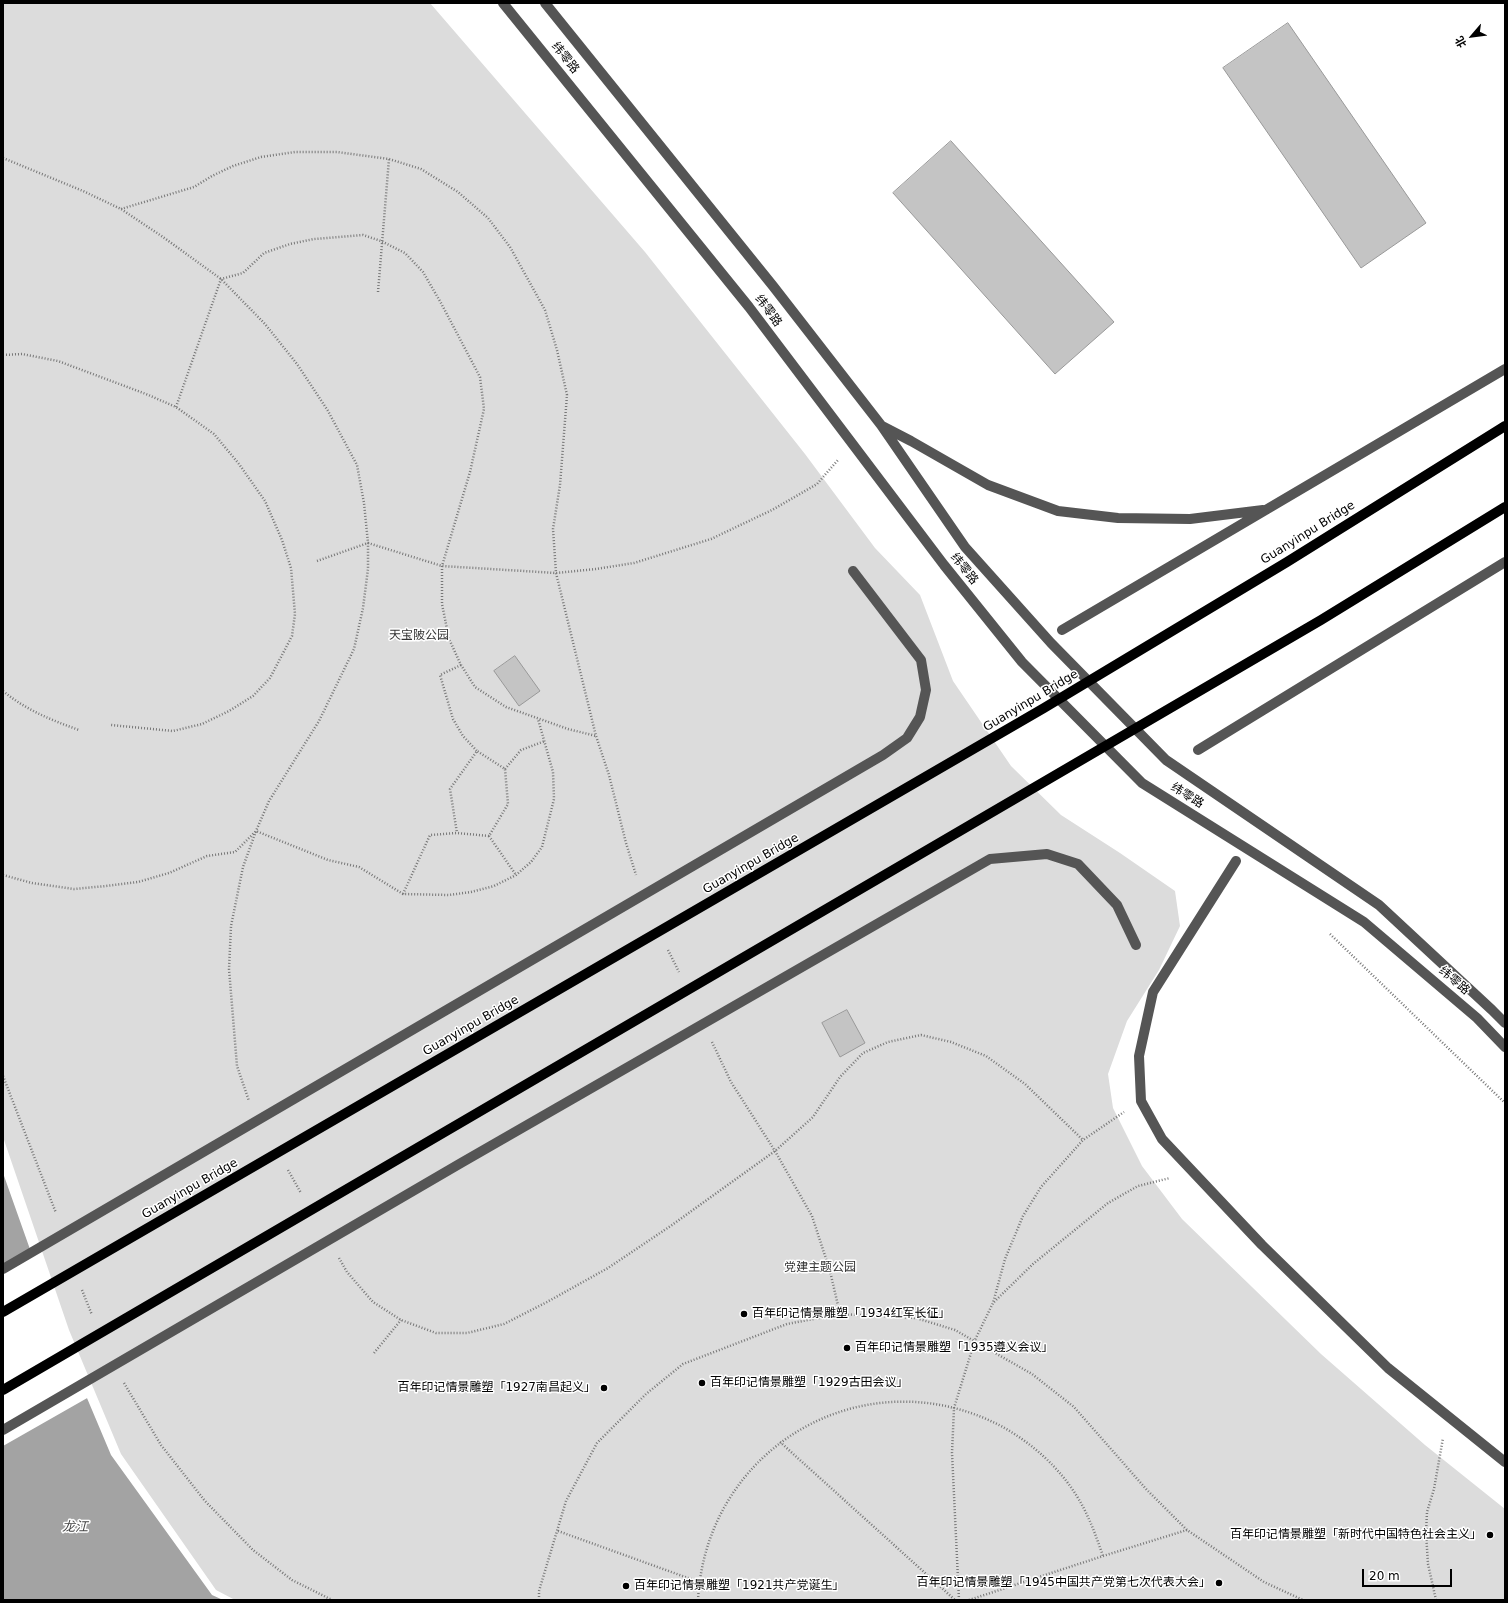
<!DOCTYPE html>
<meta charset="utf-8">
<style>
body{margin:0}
#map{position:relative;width:1508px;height:1603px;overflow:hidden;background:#fff;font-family:"DejaVu Sans","Noto Sans SC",sans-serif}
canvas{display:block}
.frame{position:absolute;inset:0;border:4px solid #000;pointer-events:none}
.north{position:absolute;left:1452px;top:16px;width:40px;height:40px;-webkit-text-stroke:3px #fff;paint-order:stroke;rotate:242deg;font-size:11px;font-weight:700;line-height:16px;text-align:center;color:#000}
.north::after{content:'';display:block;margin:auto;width:14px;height:18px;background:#000;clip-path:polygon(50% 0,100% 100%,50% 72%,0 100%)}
.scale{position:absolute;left:1362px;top:1569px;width:90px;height:18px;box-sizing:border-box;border:2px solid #000;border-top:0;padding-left:5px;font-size:12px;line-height:14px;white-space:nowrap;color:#000;-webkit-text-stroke:3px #fff;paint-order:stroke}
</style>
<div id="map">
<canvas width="1508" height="1603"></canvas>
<div class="frame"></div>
<div class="north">北</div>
<div class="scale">20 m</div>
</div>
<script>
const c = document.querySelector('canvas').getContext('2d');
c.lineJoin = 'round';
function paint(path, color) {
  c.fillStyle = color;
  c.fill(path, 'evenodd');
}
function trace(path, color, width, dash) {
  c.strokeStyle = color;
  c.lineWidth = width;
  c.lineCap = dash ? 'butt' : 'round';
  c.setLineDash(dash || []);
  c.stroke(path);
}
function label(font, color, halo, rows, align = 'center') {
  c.font = font + ' "DejaVu Sans","Noto Sans SC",sans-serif';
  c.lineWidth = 3;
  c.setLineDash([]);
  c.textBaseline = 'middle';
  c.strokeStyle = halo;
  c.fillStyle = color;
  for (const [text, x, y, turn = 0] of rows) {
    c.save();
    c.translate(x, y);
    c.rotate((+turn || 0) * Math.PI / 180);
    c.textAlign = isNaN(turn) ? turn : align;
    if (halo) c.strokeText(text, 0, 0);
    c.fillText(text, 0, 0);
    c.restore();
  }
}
const green = new Path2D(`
 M 3,3 L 430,3 L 645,252 L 805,454 L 875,548 L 920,595 L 953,681 L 1011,766 L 1061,815 L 1120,853 L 1175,891 L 1180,926 L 1159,970 L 1127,1021 L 1108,1074 L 1113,1108 L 1142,1166 L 1182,1219 L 1321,1354 L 1425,1445 L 1505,1509 L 1505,1600 L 235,1600 L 216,1590 L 121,1454 L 69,1330 L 3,1137 Z`);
const water = new Path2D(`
 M 3,1173 L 60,1334 L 111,1455 L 212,1595 L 223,1600 L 3,1600 Z`);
const pier = new Path2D(`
 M 32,1250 L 62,1333 L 89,1397 L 3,1446 L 3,1266 Z`);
const building = new Path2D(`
 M 1288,23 L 1426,223 L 1361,268 L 1223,68 Z
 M 951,141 L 1114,322 L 1055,374 L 893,193 Z
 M 515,656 L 540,691 L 519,706 L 494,671 Z
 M 847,1010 L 865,1043 L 840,1057 L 822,1023 Z`);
const path = new Path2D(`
 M 3,158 L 83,191 L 121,209 L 163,237 L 221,279 L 265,324 L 297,364 L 328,411 L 357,465 L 364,503 L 368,543 L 368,569 L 363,608 L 354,649 L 319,721 L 269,801 L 256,831 L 243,867 L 231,926 L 229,969 L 237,1066 L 249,1101
 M 121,209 L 194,187 L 212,176 L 233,166 L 261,157 L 295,152 L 337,152 L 389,159 L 421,169 L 458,192 L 488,218 L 510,247 L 545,310 L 557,350 L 567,395 L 560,485 L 553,529 L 556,573 L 596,736 L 609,775 L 626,843 L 636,875
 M 378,292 L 389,159
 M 3,355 L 22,354 L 58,361 L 146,394 L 176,407 L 214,434 L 239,464 L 265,501 L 282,540 L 291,568 L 295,614 L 292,636 L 270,678 L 253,696 L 229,711 L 202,724 L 173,731 L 111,725
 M 176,407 L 221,279 L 243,273 L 264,253 L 290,244 L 314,239 L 363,235 L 381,241 L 405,253 L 423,272 L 441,303 L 480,377 L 484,409 L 470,472 L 442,566 L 442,604 L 449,639 L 461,665 L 475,687 L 506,707 L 568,729 L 596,736
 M 317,561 L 368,543 L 442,566 L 556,573 L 596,569 L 634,563 L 711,539 L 772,510 L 817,484 L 838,460
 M 461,665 L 440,675 L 453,719 L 463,736 L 477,751
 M 3,691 C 26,710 51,720 79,730
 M 505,769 L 521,750 L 545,741
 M 489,836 L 516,875
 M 3,875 L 32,883 L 74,889 L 106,886 L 138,882 L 169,873 L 207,856 L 235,852 L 256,831 L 328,860 L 359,867 L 403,894 L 449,895 L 471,892 L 494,886 L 516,875 L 531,862 L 542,847 L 554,799 L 553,772 L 538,719
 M 403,894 L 430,835 L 457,833 L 489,836 L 508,804 L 505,769 L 477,751 L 450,789 L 457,833
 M 1330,934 L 1505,1103
 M 668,950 L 679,972
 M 712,1042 L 731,1082 L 775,1151 L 812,1216 L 830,1271 L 840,1314
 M 3,1076 L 56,1213
 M 288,1170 L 301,1193
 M 339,1258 L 347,1272 L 373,1302 L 401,1320 L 436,1333 L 467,1333 L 504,1324 L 547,1302 L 608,1268 L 672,1225 L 775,1151 L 813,1117 L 840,1077 L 863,1053 L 888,1042 L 921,1035 L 951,1042 L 986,1056 L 1025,1084 L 1083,1140
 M 82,1290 L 92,1315
 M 994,1302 L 1033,1264 L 1108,1203 L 1138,1186 L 1170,1178
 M 374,1353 L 401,1320
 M 124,1383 L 161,1445 L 205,1501 L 253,1550 L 292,1580 L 332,1600
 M 780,1442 L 955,1600
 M 558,1531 L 699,1582
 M 539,1600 L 539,1591 L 566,1501 L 597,1443 L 646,1394 L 683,1364 L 787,1324 L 840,1314 L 916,1318 L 955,1330 L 1032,1374 L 1074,1407 L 1147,1490 L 1187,1530 L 1264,1582 L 1303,1600
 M 698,1600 C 706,1447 865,1355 1001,1426 C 1032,1443 1060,1468 1078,1498 C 1089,1516 1096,1536 1103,1556
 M 959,1600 L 952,1453 L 954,1408 L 975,1340 L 993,1303 L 1005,1259 L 1023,1216 L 1041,1187 L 1083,1140 L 1124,1112
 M 969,1600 L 1103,1556 L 1187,1530
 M 1436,1600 L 1428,1564 L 1426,1533 L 1427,1512 L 1434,1489 L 1443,1438`);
const minor = new Path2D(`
 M 503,3 L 749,307 L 944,565 L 1022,662 L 1142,783 L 1364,922 L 1477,1018 L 1505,1047
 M 545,3 L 773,286 L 881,425 L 965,547 L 1051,643 L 1166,760 L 1379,905 L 1492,1010 L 1505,1023
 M 882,426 L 911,441 L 988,485 L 1058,511 L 1118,518 L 1190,519 L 1263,510
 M 1062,630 L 1505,369
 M 1198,750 L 1505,562
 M 1236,861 L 1153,992 L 1139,1056 L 1141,1101 L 1162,1139 L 1262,1245 L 1388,1368 L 1505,1462
 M 3,1269 L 883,755 L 907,738 L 920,717 L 926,690 L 921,660 L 853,571
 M 3,1430 L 461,1163 L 990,859 L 1047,854 L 1078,864 L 1117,905 L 1136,945`);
const major = new Path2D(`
 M 3,1312 L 1044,708 L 1287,562 L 1505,426
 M 3,1390 L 1321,620 L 1505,507`);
const markers = [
 [744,1314,4,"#000"],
 [847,1348,4,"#000"],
 [702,1383,4,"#000"],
 [604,1388,4,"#000"],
 [1490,1535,4,"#000"],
 [1219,1583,4,"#000"],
 [626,1586,4,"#000"]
];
const streetNames = [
 ["纬零路",565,58,51],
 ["纬零路",768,311,53],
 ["Guanyinpu Bridge",1308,533,-32],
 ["纬零路",964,569,51],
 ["Guanyinpu Bridge",1031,701,-31],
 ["纬零路",1187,796,32],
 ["Guanyinpu Bridge",751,864,-30],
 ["纬零路",1454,981,40],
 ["Guanyinpu Bridge",471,1026,-30],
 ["Guanyinpu Bridge",190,1189,-30]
];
const parkNames = [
 ["天宝陂公园",419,636],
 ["党建主题公园",820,1268]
];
const poiNames = [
 ["百年印记情景雕塑「1934红军长征」",752,1314],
 ["百年印记情景雕塑「1935遵义会议」",855,1348],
 ["百年印记情景雕塑「1929古田会议」",710,1383],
 ["百年印记情景雕塑「1927南昌起义」",596,1388,"right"],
 ["百年印记情景雕塑「新时代中国特色社会主义」",1482,1535,"right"],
 ["百年印记情景雕塑「1945中国共产党第七次代表大会」",1211,1583,"right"],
 ["百年印记情景雕塑「1921共产党诞生」",634,1586]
];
const waterNames = [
 ["龙江",75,1528]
];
paint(green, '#dcdcdc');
paint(water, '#a3a3a3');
paint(pier, '#fff');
paint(building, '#c4c4c4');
trace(building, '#999', 1);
trace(path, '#777', 2.5, [1, 2]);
trace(minor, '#555', 10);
trace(major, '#000', 10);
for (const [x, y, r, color] of markers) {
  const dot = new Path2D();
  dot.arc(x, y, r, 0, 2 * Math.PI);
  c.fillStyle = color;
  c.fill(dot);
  trace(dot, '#fff', 1.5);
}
label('12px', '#000', '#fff', streetNames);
label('12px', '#333', '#fff', parkNames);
label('12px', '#000', '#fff', poiNames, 'left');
label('italic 13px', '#444', '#fff', waterNames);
</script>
